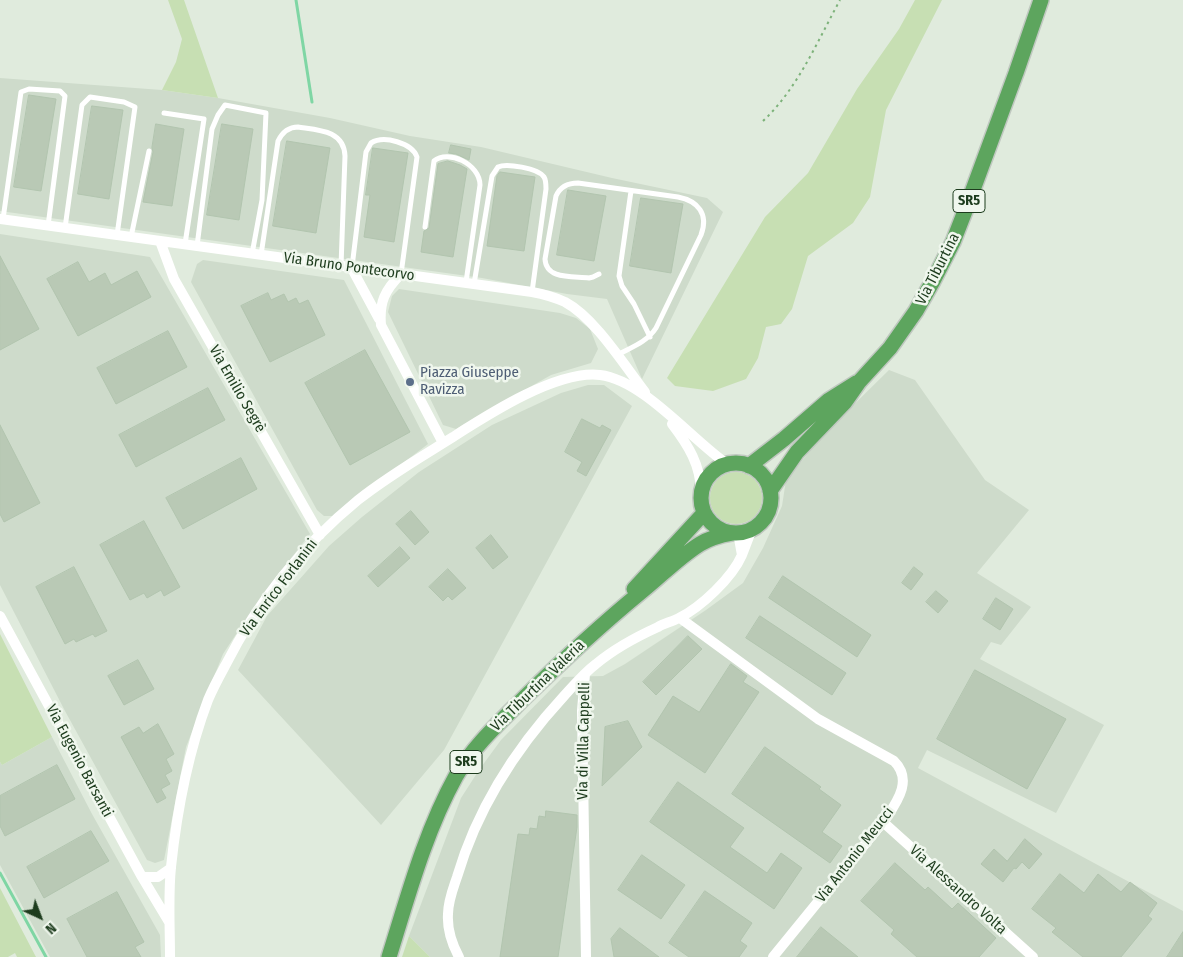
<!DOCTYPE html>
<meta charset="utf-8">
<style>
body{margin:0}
#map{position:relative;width:1183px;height:957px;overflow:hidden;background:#e0ebdd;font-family:"Fira Sans Condensed",sans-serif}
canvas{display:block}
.north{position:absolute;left:15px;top:892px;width:50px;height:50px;-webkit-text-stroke:4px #f0f7ee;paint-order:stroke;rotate:137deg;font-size:14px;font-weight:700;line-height:20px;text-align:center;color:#1d3c1d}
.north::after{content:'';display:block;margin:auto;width:18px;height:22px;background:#1d3c1d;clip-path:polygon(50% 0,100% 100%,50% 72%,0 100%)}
</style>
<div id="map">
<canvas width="1183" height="957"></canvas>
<div class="north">N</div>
</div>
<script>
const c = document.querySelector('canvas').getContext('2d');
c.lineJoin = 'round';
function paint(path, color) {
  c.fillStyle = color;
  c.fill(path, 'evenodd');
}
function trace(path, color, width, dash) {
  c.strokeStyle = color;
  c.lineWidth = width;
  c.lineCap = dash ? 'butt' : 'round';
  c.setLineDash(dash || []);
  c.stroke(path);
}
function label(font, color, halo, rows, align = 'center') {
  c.font = font + ' "Fira Sans Condensed",sans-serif';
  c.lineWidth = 5;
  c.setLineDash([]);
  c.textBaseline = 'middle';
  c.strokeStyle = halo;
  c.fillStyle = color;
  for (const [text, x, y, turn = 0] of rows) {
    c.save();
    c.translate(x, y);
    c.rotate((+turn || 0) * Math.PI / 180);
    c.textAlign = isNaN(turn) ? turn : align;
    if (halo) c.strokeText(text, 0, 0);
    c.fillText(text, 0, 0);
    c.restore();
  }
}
const built = new Path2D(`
 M 0,78 L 162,90 L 218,98 L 330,118 L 410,136 L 481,147 L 612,178 L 707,198 L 723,212 L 642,379 L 607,299 L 567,294 L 482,278 L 0,211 Z
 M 0,234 L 150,257 L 310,534 L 260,598 L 223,654 L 186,747 L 164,860 L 155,863 L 147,860 L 65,711 L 0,585 Z
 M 203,260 L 344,280 L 428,444 L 334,516 L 324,516 L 317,510 L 191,282 L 197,264 Z
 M 399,289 L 560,313 L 576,318 L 590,329 L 598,349 L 591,363 L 551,375 L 456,429 L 443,425 L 388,312 L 392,296 Z
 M 889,370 L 915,380 L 985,480 L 1029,510 L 977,573 L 1031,607 L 1001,645 L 991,642 L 980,659 L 1104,725 L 1056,813 L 927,750 L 918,768 L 1183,911 L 1183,957 L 430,957 L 409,936 L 461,798 L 479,770 L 501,740 L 563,677 L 603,676 L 625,664 L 706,610 L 743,583 L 763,548 L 782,506 L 786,480 L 825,433 Z
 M 588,385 L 604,385 L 632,406 L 444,750 L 381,825 L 238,670 L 267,616 L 329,546 L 362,517 L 419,472 L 492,425 L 561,393 Z
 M 52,737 L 92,814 L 160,935 L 161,957 L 50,957 L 0,865 L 0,762 L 2,765 Z`);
const green = new Path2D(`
 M 168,0 L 184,0 L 218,98 L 162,90 L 176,62 L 182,39 Z
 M 915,0 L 942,0 L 886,110 L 870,197 L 853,223 L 808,256 L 792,309 L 781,324 L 766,327 L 758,358 L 746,379 L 713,391 L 675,386 L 667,378 L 765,217 L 808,173 L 857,89 L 899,29 Z
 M710 498a26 26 0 1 1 52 0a26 26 0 1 1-52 0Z
 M 0,634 L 52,737 L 2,765 L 0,762 Z
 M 0,888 L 36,957 L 17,957 L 15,953 L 8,957 L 0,957 Z
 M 409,936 L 430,957 L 402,957 Z`);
const stream = new Path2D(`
 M 296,0 L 312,102
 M 0,873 L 46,957`);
const building = new Path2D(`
 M 29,95 L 56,99 L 41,191 L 14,187 Z
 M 92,106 L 123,110 L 109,199 L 78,194 Z
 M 156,124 L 184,129 L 172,206 L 143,202 L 153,152 L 152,148 Z
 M 222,124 L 253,129 L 239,220 L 207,215 Z
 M 287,141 L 330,148 L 316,233 L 273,226 Z
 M 451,145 L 471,149 L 469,160 L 456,154 L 449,153 Z
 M 373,148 L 408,153 L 394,242 L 364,237 L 370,195 L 366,195 Z
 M 448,161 L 460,165 L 467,169 L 453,257 L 421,252 L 424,231 L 429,228 L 438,164 Z
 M 500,172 L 535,177 L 524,251 L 487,246 L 497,176 Z
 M 568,190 L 606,196 L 594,261 L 557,255 Z
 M 641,198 L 683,204 L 671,273 L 630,266 Z
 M 0,256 L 39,329 L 0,350 Z
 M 78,262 L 89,282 L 105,273 L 111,285 L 137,271 L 151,297 L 78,336 L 47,279 Z
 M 268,293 L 271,300 L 284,294 L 288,302 L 296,298 L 299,304 L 308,300 L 325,335 L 270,362 L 241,306 Z
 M 168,331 L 187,367 L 116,404 L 97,368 Z
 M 365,350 L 410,432 L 350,465 L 305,383 Z
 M 208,388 L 225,420 L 136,467 L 119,435 Z
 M 582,419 L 600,428 L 602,425 L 611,430 L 586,476 L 577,471 L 582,462 L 565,452 Z
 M 0,425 L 40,503 L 4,522 L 0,514 Z
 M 241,458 L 257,489 L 183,529 L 166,498 Z
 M 411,511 L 429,532 L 415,545 L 396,524 Z
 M 144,521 L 180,587 L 164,596 L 161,590 L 147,598 L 144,593 L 130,600 L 100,545 Z
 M 491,535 L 508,557 L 493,569 L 476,548 Z
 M 400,547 L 410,558 L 378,587 L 368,576 Z
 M 74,567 L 107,631 L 95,637 L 93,634 L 76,642 L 74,639 L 65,644 L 36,587 Z
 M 914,567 L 923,574 L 911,590 L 902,583 Z
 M 448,569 L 466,588 L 452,600 L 448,596 L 443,601 L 429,587 Z
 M 783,576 L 871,635 L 857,657 L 769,598 Z
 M 936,591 L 948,601 L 938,613 L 926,602 Z
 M 996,598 L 1013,609 L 1000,630 L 983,619 Z
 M 760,616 L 846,673 L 832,695 L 746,638 Z
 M 688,636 L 702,649 L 656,695 L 643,682 Z
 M 138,660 L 154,689 L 124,705 L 108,676 Z
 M 731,664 L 747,676 L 743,682 L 759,692 L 705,773 L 648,735 L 673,696 L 699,712 Z
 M 975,670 L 1066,719 L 1027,789 L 937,739 Z
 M 628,721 L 642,747 L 602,786 L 605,727 Z
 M 158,724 L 174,754 L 166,759 L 172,771 L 165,775 L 170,784 L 161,789 L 166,798 L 157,803 L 121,737 L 139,727 L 143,733 Z
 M 765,747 L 821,787 L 819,789 L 841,805 L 822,832 L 842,846 L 830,863 L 732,794 Z
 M 57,765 L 75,799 L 5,836 L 0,826 L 0,796 Z
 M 678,782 L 744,828 L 730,847 L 767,873 L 781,853 L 802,868 L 774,909 L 650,822 Z
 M 546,811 L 577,815 L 577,827 L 558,957 L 500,957 L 518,834 L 529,835 L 530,828 L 537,829 L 539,816 L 545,817 Z
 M 91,831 L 109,861 L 44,898 L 27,867 Z
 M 1025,839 L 1042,854 L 1029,869 L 1022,862 L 1016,869 L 1014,868 L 1003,882 L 981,864 L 994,849 L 1007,861 Z
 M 642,855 L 685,885 L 661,919 L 618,890 Z
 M 895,863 L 925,890 L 928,887 L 952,909 L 958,903 L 996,938 L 979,957 L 917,957 L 891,934 L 894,930 L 861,901 Z
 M 1060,874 L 1084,893 L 1098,874 L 1121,892 L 1130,882 L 1157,903 L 1148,916 L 1152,919 L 1121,957 L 1083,957 L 1052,932 L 1056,928 L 1032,909 Z
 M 705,891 L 752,923 L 740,941 L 747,946 L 739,957 L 689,957 L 669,943 Z
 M 117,892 L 144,942 L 135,947 L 141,957 L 87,957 L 67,919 Z
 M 821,927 L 858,957 L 797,957 Z
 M 620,928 L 659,957 L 614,957 L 611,939 Z
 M 1183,932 L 1183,957 L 1167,957 Z`);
const path = new Path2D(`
 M 763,121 C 798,88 817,42 840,0`);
const service = new Path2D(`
 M 164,113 L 204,119 L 185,244
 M 631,191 L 619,276 L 622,286 L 634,304 L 650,337
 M 3,219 L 21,92 L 29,89 L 60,91 L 65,96 L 48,226
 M 425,227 L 434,161 C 448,149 480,164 480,185 L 466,282
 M 65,228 L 82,105 L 90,97 L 124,102 L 135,107 L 117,235
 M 131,237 L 149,151
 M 197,246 L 212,129 L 218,115 L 225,105 L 266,113 L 262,200 L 252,254
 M 261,255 L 278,141 C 282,133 288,127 298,127 C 318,130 344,130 345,156 L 341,266
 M 352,267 L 366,152 L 371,143 C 384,135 412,143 417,157 L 401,274
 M 599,274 L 593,277 L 589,278 C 573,276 546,280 545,259 L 556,196 C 560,187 568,183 578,183 L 678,197 C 698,201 709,214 701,235 L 656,328 C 647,342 632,347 617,355
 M 474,284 L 492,176 L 498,167 C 506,163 538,168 544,177 C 546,180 546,185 546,189 L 532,292`);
const minor = new Path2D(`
 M 0,219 L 532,292 C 543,294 554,297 565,302 C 595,318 624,365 645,392
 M 160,241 L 174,279 L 320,535
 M 351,267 L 379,319
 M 401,274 C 385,290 379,302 381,325 L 443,443
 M 672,424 C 688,445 701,465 701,493
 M 738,533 L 742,555 L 752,529
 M 0,616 L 142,877 L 169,922
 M 680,618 L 818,719 L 894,761 C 912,779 899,799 887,817 L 773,957
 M 585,674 L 582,711 L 586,957
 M 883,822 L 1033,957
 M 142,877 L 158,877 L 171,868
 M 170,957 C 170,927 168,896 171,867 C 177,810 188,753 208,700 C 213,688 219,677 225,666 C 257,603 303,545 358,500 C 388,476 421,457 453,437 C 489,414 557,370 600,375 C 643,380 691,439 727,464
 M 459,957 C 452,944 447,929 448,914 C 448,901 453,889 457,877 C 477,809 516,748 564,696 C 574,685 584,673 596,664 C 614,649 636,637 658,627 C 664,623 672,622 679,618 C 701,607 732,578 742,555`);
const primary = new Path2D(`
 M701 498a35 35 0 1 1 70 0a35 35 0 1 1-70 0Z
 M 749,466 L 784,439 L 829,400 L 856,383
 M 770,491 L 797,452 L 845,402 L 859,382 L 890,348 L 916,311 L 933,281 L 953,242 L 967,206 L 1016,73 L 1041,0
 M 634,589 L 704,513
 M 389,957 C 408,896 425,832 456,776 C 474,745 501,721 526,696 C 563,660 601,625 641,592 C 661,576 679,557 700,544 C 710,538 721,535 732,533`);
const markers = [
 [410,382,5,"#5c6f8a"]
];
const shields = [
 [969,201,32],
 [466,762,32]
];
const shieldNames = [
 ["SR5",969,201],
 ["SR5",466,762]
];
const streetNames = [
 ["Via Bruno Pontecorvo",349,267,8],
 ["Via Tiburtina",938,269,-63],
 ["Via Emilio Segrè",237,389,60],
 ["Via Enrico Forlanini",279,588,-53],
 ["Via Tiburtina Valeria",538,686,-44],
 ["Via di Villa Cappelli",584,741,-89],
 ["Via Eugenio Barsanti",79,761,62],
 ["Via Antonio Meucci",855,855,-52],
 ["Via Alessandro Volta",958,890,42]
];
const serviceNames = [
 ["Piazza Giuseppe",420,373],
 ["Ravizza",420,390]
];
paint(built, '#cedbcb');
paint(green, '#c7dfb3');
trace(stream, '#7fd6a4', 3);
paint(building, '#b9c9b5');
trace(building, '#b2c5af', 1);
trace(primary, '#c0c8c0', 18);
trace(path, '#7db27a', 2, [2.5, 4]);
trace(service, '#fff', 5);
trace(minor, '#fff', 10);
trace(primary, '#5da55e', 15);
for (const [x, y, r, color] of markers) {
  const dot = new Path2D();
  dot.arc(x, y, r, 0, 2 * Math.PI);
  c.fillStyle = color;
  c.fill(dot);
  trace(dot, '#f0f7ee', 2);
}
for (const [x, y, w] of shields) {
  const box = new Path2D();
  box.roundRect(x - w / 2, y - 11.5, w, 23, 4);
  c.fillStyle = '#f0f7ee';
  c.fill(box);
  trace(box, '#1d3c1d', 1);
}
label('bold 14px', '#1d3c1d', null, shieldNames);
label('15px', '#1d3c1d', '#f0f7ee', streetNames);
label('15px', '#4e5e75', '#f0f7ee', serviceNames, 'left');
</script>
